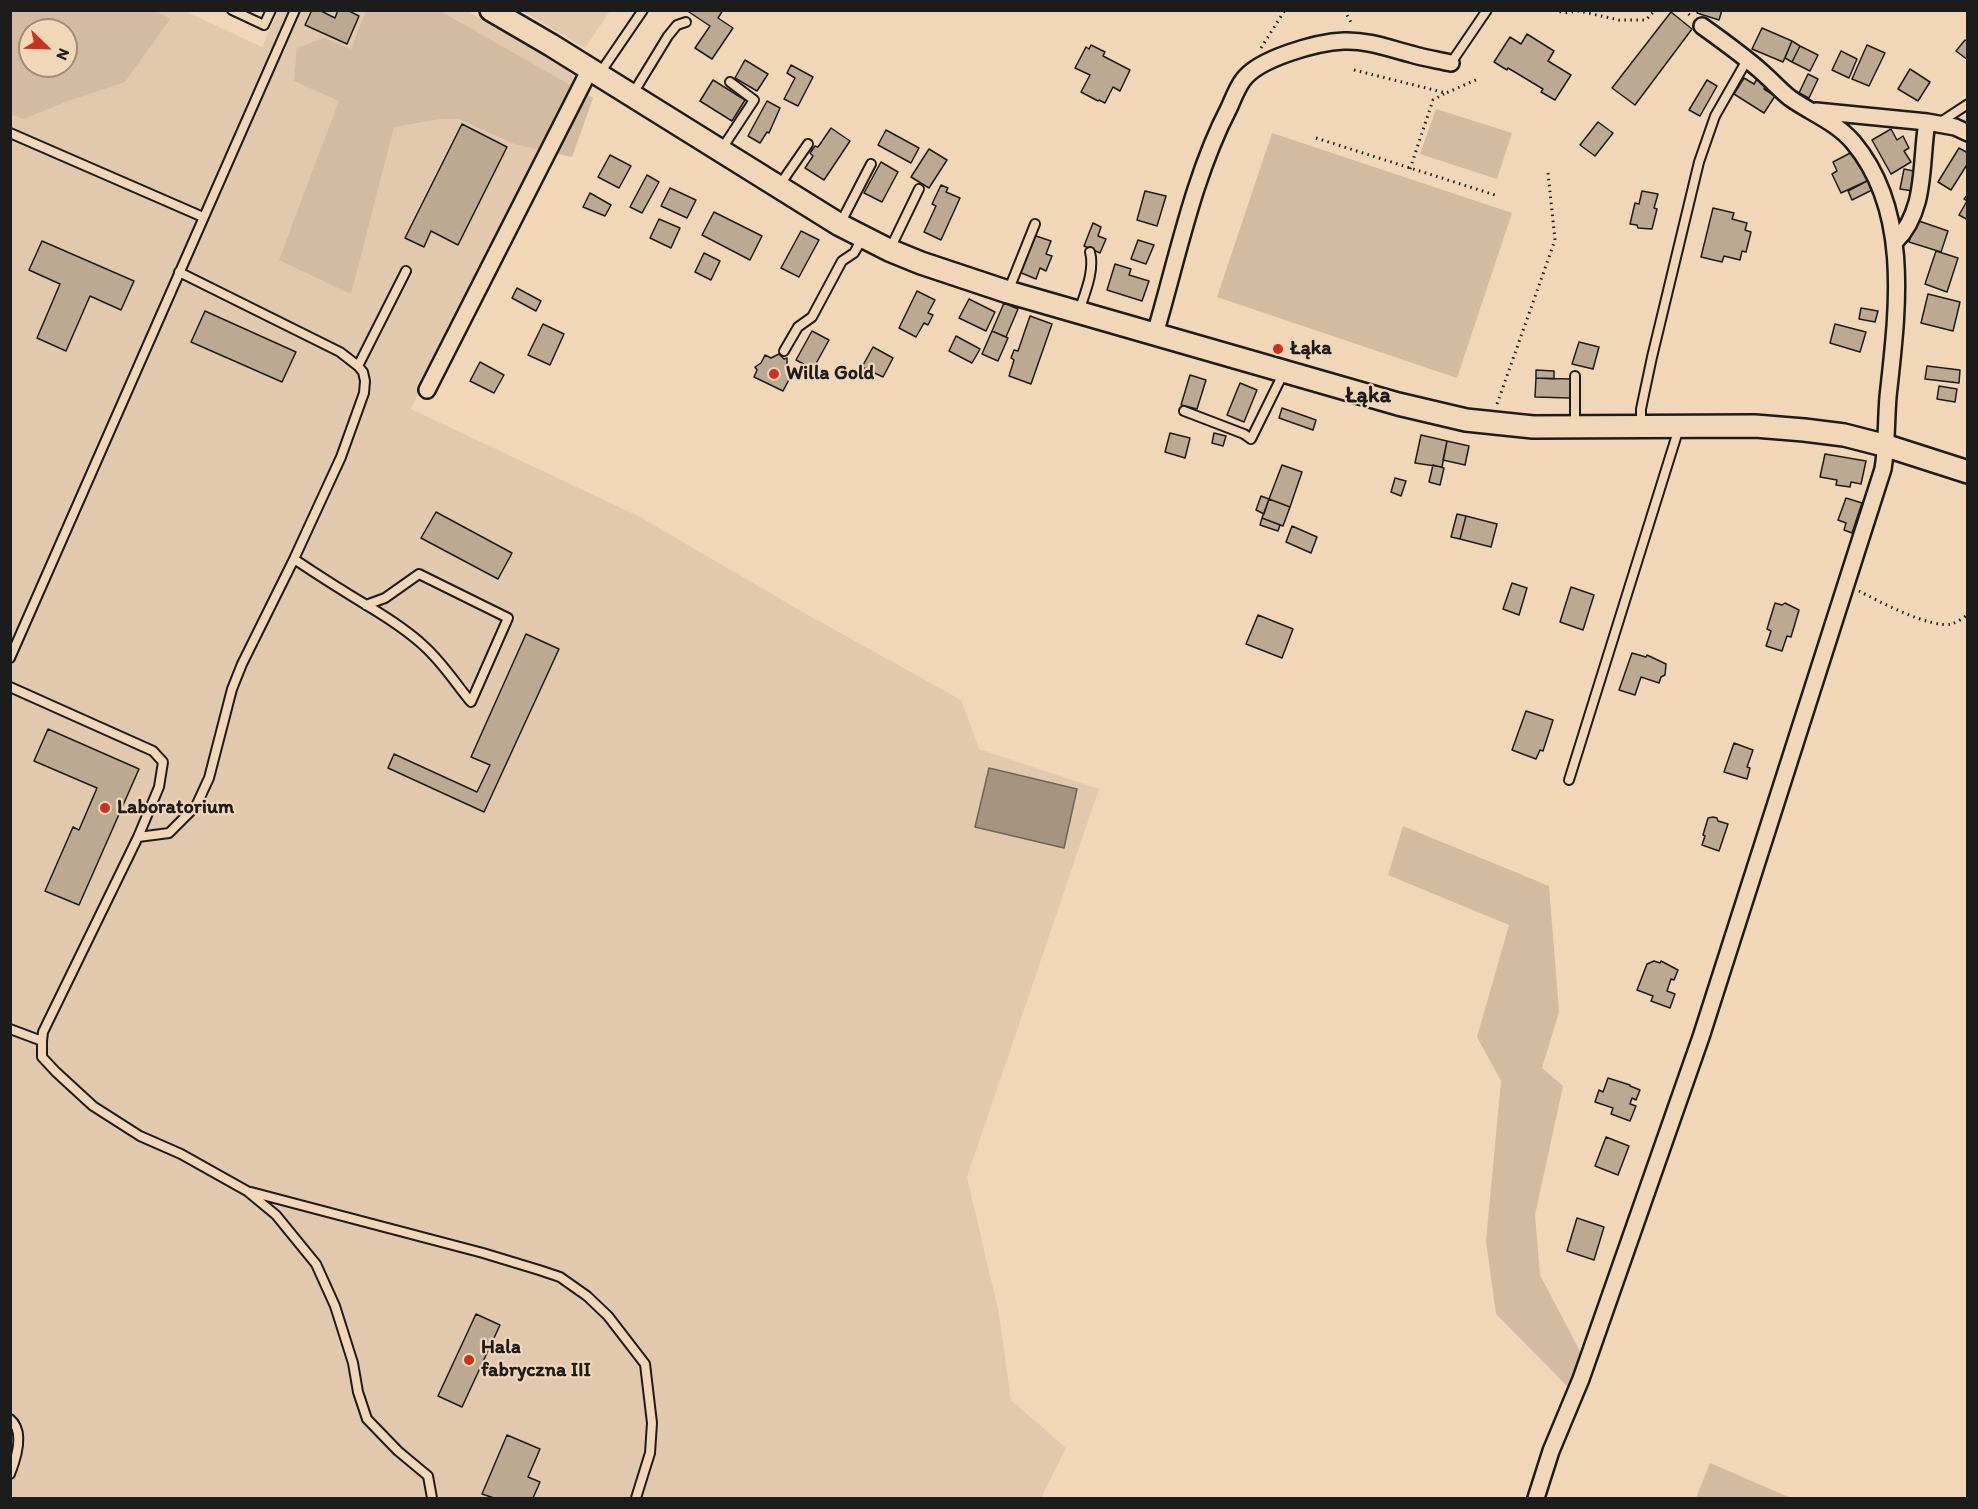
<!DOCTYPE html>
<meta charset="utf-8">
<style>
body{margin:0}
#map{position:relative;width:1978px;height:1509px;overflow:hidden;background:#f2d6b8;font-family:Itim,sans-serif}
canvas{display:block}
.frame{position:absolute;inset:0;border:12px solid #1c1c1c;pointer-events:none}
.north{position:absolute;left:18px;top:18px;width:60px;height:60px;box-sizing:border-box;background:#f2d6b8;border:2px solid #9c8c7a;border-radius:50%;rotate:113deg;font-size:16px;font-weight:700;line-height:24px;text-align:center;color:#1c1c1c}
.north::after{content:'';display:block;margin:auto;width:21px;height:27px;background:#c8321e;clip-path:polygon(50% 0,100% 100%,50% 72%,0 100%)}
</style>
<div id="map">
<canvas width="1978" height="1509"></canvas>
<div class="frame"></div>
<div class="north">N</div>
</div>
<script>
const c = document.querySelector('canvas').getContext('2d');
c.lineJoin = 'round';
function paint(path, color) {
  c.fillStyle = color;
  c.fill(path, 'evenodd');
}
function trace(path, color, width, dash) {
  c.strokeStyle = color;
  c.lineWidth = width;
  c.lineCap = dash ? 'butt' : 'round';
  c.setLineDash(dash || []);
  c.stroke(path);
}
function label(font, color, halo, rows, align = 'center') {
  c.font = font + ' Itim,sans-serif';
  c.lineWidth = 4.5;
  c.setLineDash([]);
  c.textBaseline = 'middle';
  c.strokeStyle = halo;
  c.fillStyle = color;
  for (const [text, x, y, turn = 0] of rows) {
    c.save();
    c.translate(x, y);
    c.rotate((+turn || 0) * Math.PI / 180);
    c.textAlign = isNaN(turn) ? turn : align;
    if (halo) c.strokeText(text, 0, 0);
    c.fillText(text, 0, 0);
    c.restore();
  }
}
const built = new Path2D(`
 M 309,10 L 467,11 L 578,74 L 411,409 L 638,516 L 806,614 L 961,700 L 979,749 L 1099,789 L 967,1177 L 999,1314 L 1011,1400 L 1066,1448 L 1041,1498 L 11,1498 L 10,11 L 185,11 L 262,47 L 278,11 ZM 30,30 L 66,30 L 66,66 L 30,66 Z
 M 522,11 L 610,11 L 585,48 Z`);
const green = new Path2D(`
 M 11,10 L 156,11 L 170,19 L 125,82 L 68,101 L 23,119 L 11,114 ZM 30,30 L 66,30 L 66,66 L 30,66 Z
 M 366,11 L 440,11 L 593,98 L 572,157 L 515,144 L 458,119 L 440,119 L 394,127 L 351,294 L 279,260 L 339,101 L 294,81 L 297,48 L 324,38 L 351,49 Z
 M 1436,109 L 1512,133 L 1497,179 L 1420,154 Z
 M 1272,133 L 1512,213 L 1457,378 L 1217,297 Z
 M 1403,826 L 1549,886 L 1559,1012 L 1542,1068 L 1563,1086 L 1535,1215 L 1540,1275 L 1583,1357 L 1568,1387 L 1496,1314 L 1486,1241 L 1501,1081 L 1477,1037 L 1509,925 L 1388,875 Z
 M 1710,1463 L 1791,1498 L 1793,1498 L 1696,1498 Z`);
const water = new Path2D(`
 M 989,768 L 1077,789 L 1064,848 L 975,827 Z`);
const building = new Path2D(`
 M 312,10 L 319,10 L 335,18 L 338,10 L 347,10 L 359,16 L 347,44 L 305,25 Z
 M 686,10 L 723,10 L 718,18 L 733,28 L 712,59 L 695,48 L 710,26 Z
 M 1698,10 L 1722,10 L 1719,20 L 1697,13 Z
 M 1671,12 L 1692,29 L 1635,105 L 1612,88 Z
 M 1762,28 L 1792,41 L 1783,62 L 1752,49 Z
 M 1527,34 L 1554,51 L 1548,61 L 1571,75 L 1555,100 L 1541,92 L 1543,89 L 1508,68 L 1507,70 L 1494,62 L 1510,37 L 1521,44 Z
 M 1965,40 L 1968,42 L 1968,60 L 1956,51 Z
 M 1792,41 L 1800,46 L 1792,62 L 1785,58 Z
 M 1091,45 L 1105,52 L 1103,56 L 1130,70 L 1120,91 L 1113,87 L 1105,103 L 1099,100 L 1098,101 L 1081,92 L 1090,75 L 1075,68 L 1086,47 L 1089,49 Z
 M 1867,45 L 1885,53 L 1869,86 L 1852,79 Z
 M 1800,46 L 1818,55 L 1810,71 L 1792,62 Z
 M 1841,51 L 1857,59 L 1849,78 L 1832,70 Z
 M 745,60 L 768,74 L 757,91 L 735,78 Z
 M 791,65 L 813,77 L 798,106 L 784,99 L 795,78 L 787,73 Z
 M 1910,69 L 1930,82 L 1918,101 L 1898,89 Z
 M 1808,74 L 1818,79 L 1809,98 L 1799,93 Z
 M 1744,78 L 1754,84 L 1757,79 L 1766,85 L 1764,89 L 1775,96 L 1764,113 L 1734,94 Z
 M 713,80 L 745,100 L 732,121 L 700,101 Z
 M 1707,80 L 1717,86 L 1700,116 L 1689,110 Z
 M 767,101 L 780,108 L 769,133 L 767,132 L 760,143 L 748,136 Z
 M 1598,122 L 1613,133 L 1595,156 L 1580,145 Z
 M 462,124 L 507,147 L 458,245 L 431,231 L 424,247 L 405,238 Z
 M 831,128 L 850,141 L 824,180 L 805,168 L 813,156 L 810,153 L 815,146 L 818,147 Z
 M 1891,129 L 1897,140 L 1903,136 L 1909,148 L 1904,151 L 1911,162 L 1891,174 L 1872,140 Z
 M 886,130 L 919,148 L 911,163 L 878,145 Z
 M 1959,148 L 1968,153 L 1968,163 L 1951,190 L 1938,182 Z
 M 929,149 L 947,160 L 929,188 L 911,177 Z
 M 1854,151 L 1869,180 L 1841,193 L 1832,174 L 1837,171 L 1833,162 Z
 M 610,155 L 631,166 L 619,188 L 598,177 Z
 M 881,162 L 898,172 L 882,202 L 864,193 Z
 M 1904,169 L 1918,172 L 1913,191 L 1900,189 Z
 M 647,175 L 659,182 L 642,213 L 630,207 Z
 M 1869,180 L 1874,189 L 1852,200 L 1848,191 Z
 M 941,185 L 948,188 L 946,192 L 960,198 L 941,240 L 924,232 L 936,206 L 932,204 Z
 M 670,188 L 696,200 L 687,218 L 661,206 Z
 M 1145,191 L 1166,196 L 1157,226 L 1137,220 Z
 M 1642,191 L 1658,194 L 1654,208 L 1657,209 L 1652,229 L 1638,228 L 1637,225 L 1630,224 L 1635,203 L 1639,204 Z
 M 590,193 L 611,205 L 605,216 L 583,207 Z
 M 1968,194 L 1968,220 L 1959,215 L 1967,201 L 1964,199 Z
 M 1713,208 L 1734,213 L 1732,219 L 1747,223 L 1745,230 L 1751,232 L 1746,252 L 1742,251 L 1740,260 L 1724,256 L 1722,262 L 1701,257 Z
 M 714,212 L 762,236 L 750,260 L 702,235 Z
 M 659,219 L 680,228 L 671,248 L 650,238 Z
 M 1916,220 L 1948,231 L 1941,252 L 1909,242 Z
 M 1093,223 L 1101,227 L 1098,236 L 1106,239 L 1100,253 L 1084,246 Z
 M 801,231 L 819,240 L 799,277 L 781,268 Z
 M 1033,235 L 1051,241 L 1046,254 L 1052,256 L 1046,271 L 1040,268 L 1036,279 L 1019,272 Z
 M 1138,240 L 1154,245 L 1146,264 L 1131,259 Z
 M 42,241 L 134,281 L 121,310 L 90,296 L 66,351 L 37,338 L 60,284 L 29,270 Z
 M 1936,251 L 1958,258 L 1947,292 L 1925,284 Z
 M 704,253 L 720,261 L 711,280 L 695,272 Z
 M 1115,264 L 1131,269 L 1129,275 L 1149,281 L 1142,301 L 1107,290 Z
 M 517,288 L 541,301 L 536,311 L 512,298 Z
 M 917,291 L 935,300 L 928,313 L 933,315 L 928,325 L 924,323 L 916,337 L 899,328 Z
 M 1928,294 L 1960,302 L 1953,331 L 1921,323 Z
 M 969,299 L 995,312 L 986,331 L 959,318 Z
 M 1004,303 L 1018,309 L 1006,337 L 992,331 Z
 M 1861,308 L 1878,311 L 1875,322 L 1859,319 Z
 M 205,311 L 296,352 L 282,382 L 191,342 Z
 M 1030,316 L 1052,324 L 1031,384 L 1009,376 L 1014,360 L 1011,358 L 1014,350 L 1018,351 Z
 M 543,324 L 564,334 L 550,365 L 528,355 Z
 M 1835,324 L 1866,332 L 1860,352 L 1830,343 Z
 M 812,331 L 829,340 L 813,369 L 796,360 Z
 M 992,331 L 1008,338 L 998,361 L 982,354 Z
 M 956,336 L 980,349 L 972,363 L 949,351 Z
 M 1579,342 L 1599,347 L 1593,369 L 1572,364 Z
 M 873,347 L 893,358 L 883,377 L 862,367 Z
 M 779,354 L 784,359 L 787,358 L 787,366 L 794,370 L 783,391 L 754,377 L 757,370 L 755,367 L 761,363 L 765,355 L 771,358 Z
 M 480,362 L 504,375 L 494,393 L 470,381 Z
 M 1927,366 L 1960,370 L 1959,383 L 1925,379 Z
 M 1536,370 L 1554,371 L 1554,379 L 1536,378 Z
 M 1190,375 L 1206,380 L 1197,409 L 1181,405 Z
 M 1536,378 L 1571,379 L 1570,398 L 1535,397 Z
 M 1240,383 L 1257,390 L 1244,422 L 1227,415 Z
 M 1939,386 L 1957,389 L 1955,402 L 1937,399 Z
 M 1282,408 L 1316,420 L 1313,430 L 1279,418 Z
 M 1170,433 L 1190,438 L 1185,458 L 1165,452 Z
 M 1214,433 L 1226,436 L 1223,446 L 1212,443 Z
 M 1421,435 L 1447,441 L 1442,467 L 1415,463 Z
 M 1447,441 L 1469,446 L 1465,465 L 1443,460 Z
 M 1825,454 L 1866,461 L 1861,484 L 1851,482 L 1850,487 L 1836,485 L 1837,480 L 1820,477 Z
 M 1282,465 L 1302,472 L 1290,507 L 1269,499 Z
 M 1433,465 L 1444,468 L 1440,485 L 1429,482 Z
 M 1395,478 L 1406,481 L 1401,496 L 1391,492 Z
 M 1261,496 L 1269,499 L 1264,514 L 1256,510 Z
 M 1846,498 L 1862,503 L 1852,533 L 1844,530 L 1846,523 L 1838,520 Z
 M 1269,499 L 1290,507 L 1283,526 L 1262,518 Z
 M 436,512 L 512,553 L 498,579 L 421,538 Z
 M 1457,514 L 1466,516 L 1460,539 L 1451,537 Z
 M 1466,516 L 1497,524 L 1491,547 L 1460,539 Z
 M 1262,518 L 1280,525 L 1278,531 L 1260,525 Z
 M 1292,526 L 1317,537 L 1311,553 L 1286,542 Z
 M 1512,583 L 1527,588 L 1519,615 L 1503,609 Z
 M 1571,587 L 1594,595 L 1583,630 L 1560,622 Z
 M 1775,603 L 1782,605 L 1785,603 L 1799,610 L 1791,637 L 1787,636 L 1782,651 L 1766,646 L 1771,631 L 1767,629 Z
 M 1258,615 L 1293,629 L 1282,658 L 1246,644 Z
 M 526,634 L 559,649 L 484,812 L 388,768 L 394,754 L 477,792 L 490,765 L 471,757 Z
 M 1632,653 L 1646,657 L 1647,655 L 1666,664 L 1665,675 L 1661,677 L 1659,683 L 1641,677 L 1635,695 L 1619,690 Z
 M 1526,711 L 1553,720 L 1543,751 L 1540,750 L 1536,759 L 1512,750 Z
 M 48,729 L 139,769 L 79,905 L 45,891 L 73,827 L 79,830 L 97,788 L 34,761 Z
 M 1734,743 L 1753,750 L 1747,767 L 1750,768 L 1747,779 L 1724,772 Z
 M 1713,817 L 1717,818 L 1718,821 L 1728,824 L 1719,851 L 1702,845 L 1705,836 L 1703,835 L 1708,818 Z
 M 1654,961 L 1660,963 L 1661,961 L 1678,970 L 1674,980 L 1671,979 L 1667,991 L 1675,994 L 1670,1008 L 1651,1001 L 1653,996 L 1637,990 L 1647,964 Z
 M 1608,1078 L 1630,1085 L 1630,1086 L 1640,1090 L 1636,1100 L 1632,1098 L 1630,1104 L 1636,1106 L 1630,1121 L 1611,1114 L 1613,1108 L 1595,1102 L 1599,1090 L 1603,1092 Z
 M 1606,1137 L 1629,1146 L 1618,1175 L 1595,1166 Z
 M 1577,1218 L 1604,1227 L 1594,1260 L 1567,1251 Z
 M 476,1314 L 500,1325 L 462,1407 L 438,1396 Z
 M 507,1435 L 540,1449 L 528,1477 L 540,1482 L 533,1498 L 494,1498 L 482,1494 Z`);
const path = new Path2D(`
 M 1344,10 L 1352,24
 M 1554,10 L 1564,13 L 1579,11 L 1619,20 L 1646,20 L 1655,10
 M 1684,10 L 1692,17
 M 1261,48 L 1285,10
 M 1354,70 L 1446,93 L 1478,79
 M 1316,138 L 1495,195
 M 1410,169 L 1433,100 L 1444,94
 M 1497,404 L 1555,240 L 1548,173
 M 1859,591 C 1878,601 1931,629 1952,624 C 1957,622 1964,618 1968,614`);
const service = new Path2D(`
 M 232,10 L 264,25 L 271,10
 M 1451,63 L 1487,10
 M 600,73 L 643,10
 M 632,95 L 668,36 L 677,25 L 686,22
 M 1939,123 L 1968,104
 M 10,133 L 203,217
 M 721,150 L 754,100 L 730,82
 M 779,186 L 808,144
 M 840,224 L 871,164
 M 890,249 L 919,189
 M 1009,289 L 1035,224
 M 1079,311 C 1085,293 1095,270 1090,252
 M 784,351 L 798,327 L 812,317 L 842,261 L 854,253 L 862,239
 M 358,366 L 406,271
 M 1184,411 L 1244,434 L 1251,439 L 1283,374
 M 1575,425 L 1575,376
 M 1641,425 L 1641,409 L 1652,357 L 1699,162 L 1715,116 L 1747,60
 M 294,559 C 318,575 343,591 368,606 C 388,618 407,630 424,646 C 442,662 456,684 471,702 L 508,618 L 419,574 L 385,598 L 366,605
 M 10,658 L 295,10
 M 10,687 L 153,751 L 163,762 L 159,787 L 138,837
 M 1569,780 L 1679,428
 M 10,1029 L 42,1041 L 43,1032 L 138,837 L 169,833 L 196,806 L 209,778 L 232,689 L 242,664 L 294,559 L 341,457 L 364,393 L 365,381 L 363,372 L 358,366 L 340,352 L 179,272
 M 42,1041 L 42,1057 L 56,1072 L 93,1106 L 140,1136 L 181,1154 L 247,1191 L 276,1215 L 316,1264 L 335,1306 L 353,1363 L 358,1392 L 367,1419 L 398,1451 L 428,1476 L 432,1498
 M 251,1192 L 483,1253 L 539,1270 L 560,1277 L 587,1296 L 608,1316 L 645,1364 L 652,1423 L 650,1453 L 636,1498
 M 10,1419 C 25,1431 16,1459 10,1474`);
const minor = new Path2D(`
 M 1816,111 L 1927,122 C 1920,164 1927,210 1895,242
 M 1927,122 L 1955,127 L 1968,133
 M 1155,334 C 1177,260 1193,177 1229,108 C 1233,99 1237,88 1243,80 C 1259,58 1318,42 1344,41 C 1367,40 1388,48 1411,54 C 1424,58 1438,60 1451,63
 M 427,390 L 590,69
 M 1536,1498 L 1551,1451 L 1581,1379 L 1701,1037 L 1883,469 C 1887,445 1886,421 1888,397 C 1897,313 1912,212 1853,142 C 1836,122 1811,113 1790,98 C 1781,91 1772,81 1763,73 C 1744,56 1723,41 1702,26`);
const secondary = new Path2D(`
 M 491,10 L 551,45 L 840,225 L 889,250 L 921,263 L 1008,292 L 1398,404 L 1466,420 L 1533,427 L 1755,426 L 1804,430 L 1844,435 L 1887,446 L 1968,472`);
const markers = [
 [1278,349,6,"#c8321e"],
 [774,374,6,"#c8321e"],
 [105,808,6,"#c8321e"],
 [469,1360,6,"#c8321e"]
];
const poiNames = [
 ["Łąka",1290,349],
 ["Willa Gold",786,374],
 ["Laboratorium",117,808],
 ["Hala",481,1348],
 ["fabryczna III",481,1371]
];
const quarterNames = [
 ["Łąka",1368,396]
];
paint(built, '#e2c8ad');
paint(green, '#d2bba1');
paint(water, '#a69480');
trace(water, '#6f6458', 1.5);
paint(building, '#bda892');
trace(building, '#1c1c1c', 1.5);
trace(service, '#1c1c1c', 12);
trace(minor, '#1c1c1c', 20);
trace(secondary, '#1c1c1c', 26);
trace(path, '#1c1c1c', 3, [1.5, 4.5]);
trace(service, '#f2d6b8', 8);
trace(minor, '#f2d6b8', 15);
trace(secondary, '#f2d6b8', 21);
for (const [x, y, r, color] of markers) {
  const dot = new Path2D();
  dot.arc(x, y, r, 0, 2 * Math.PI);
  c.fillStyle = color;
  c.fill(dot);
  trace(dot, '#f2d6b8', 2);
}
label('bold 20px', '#1c1c1c', '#f2d6b8', poiNames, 'left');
label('bold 22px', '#1c1c1c', '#f2d6b8', quarterNames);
</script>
